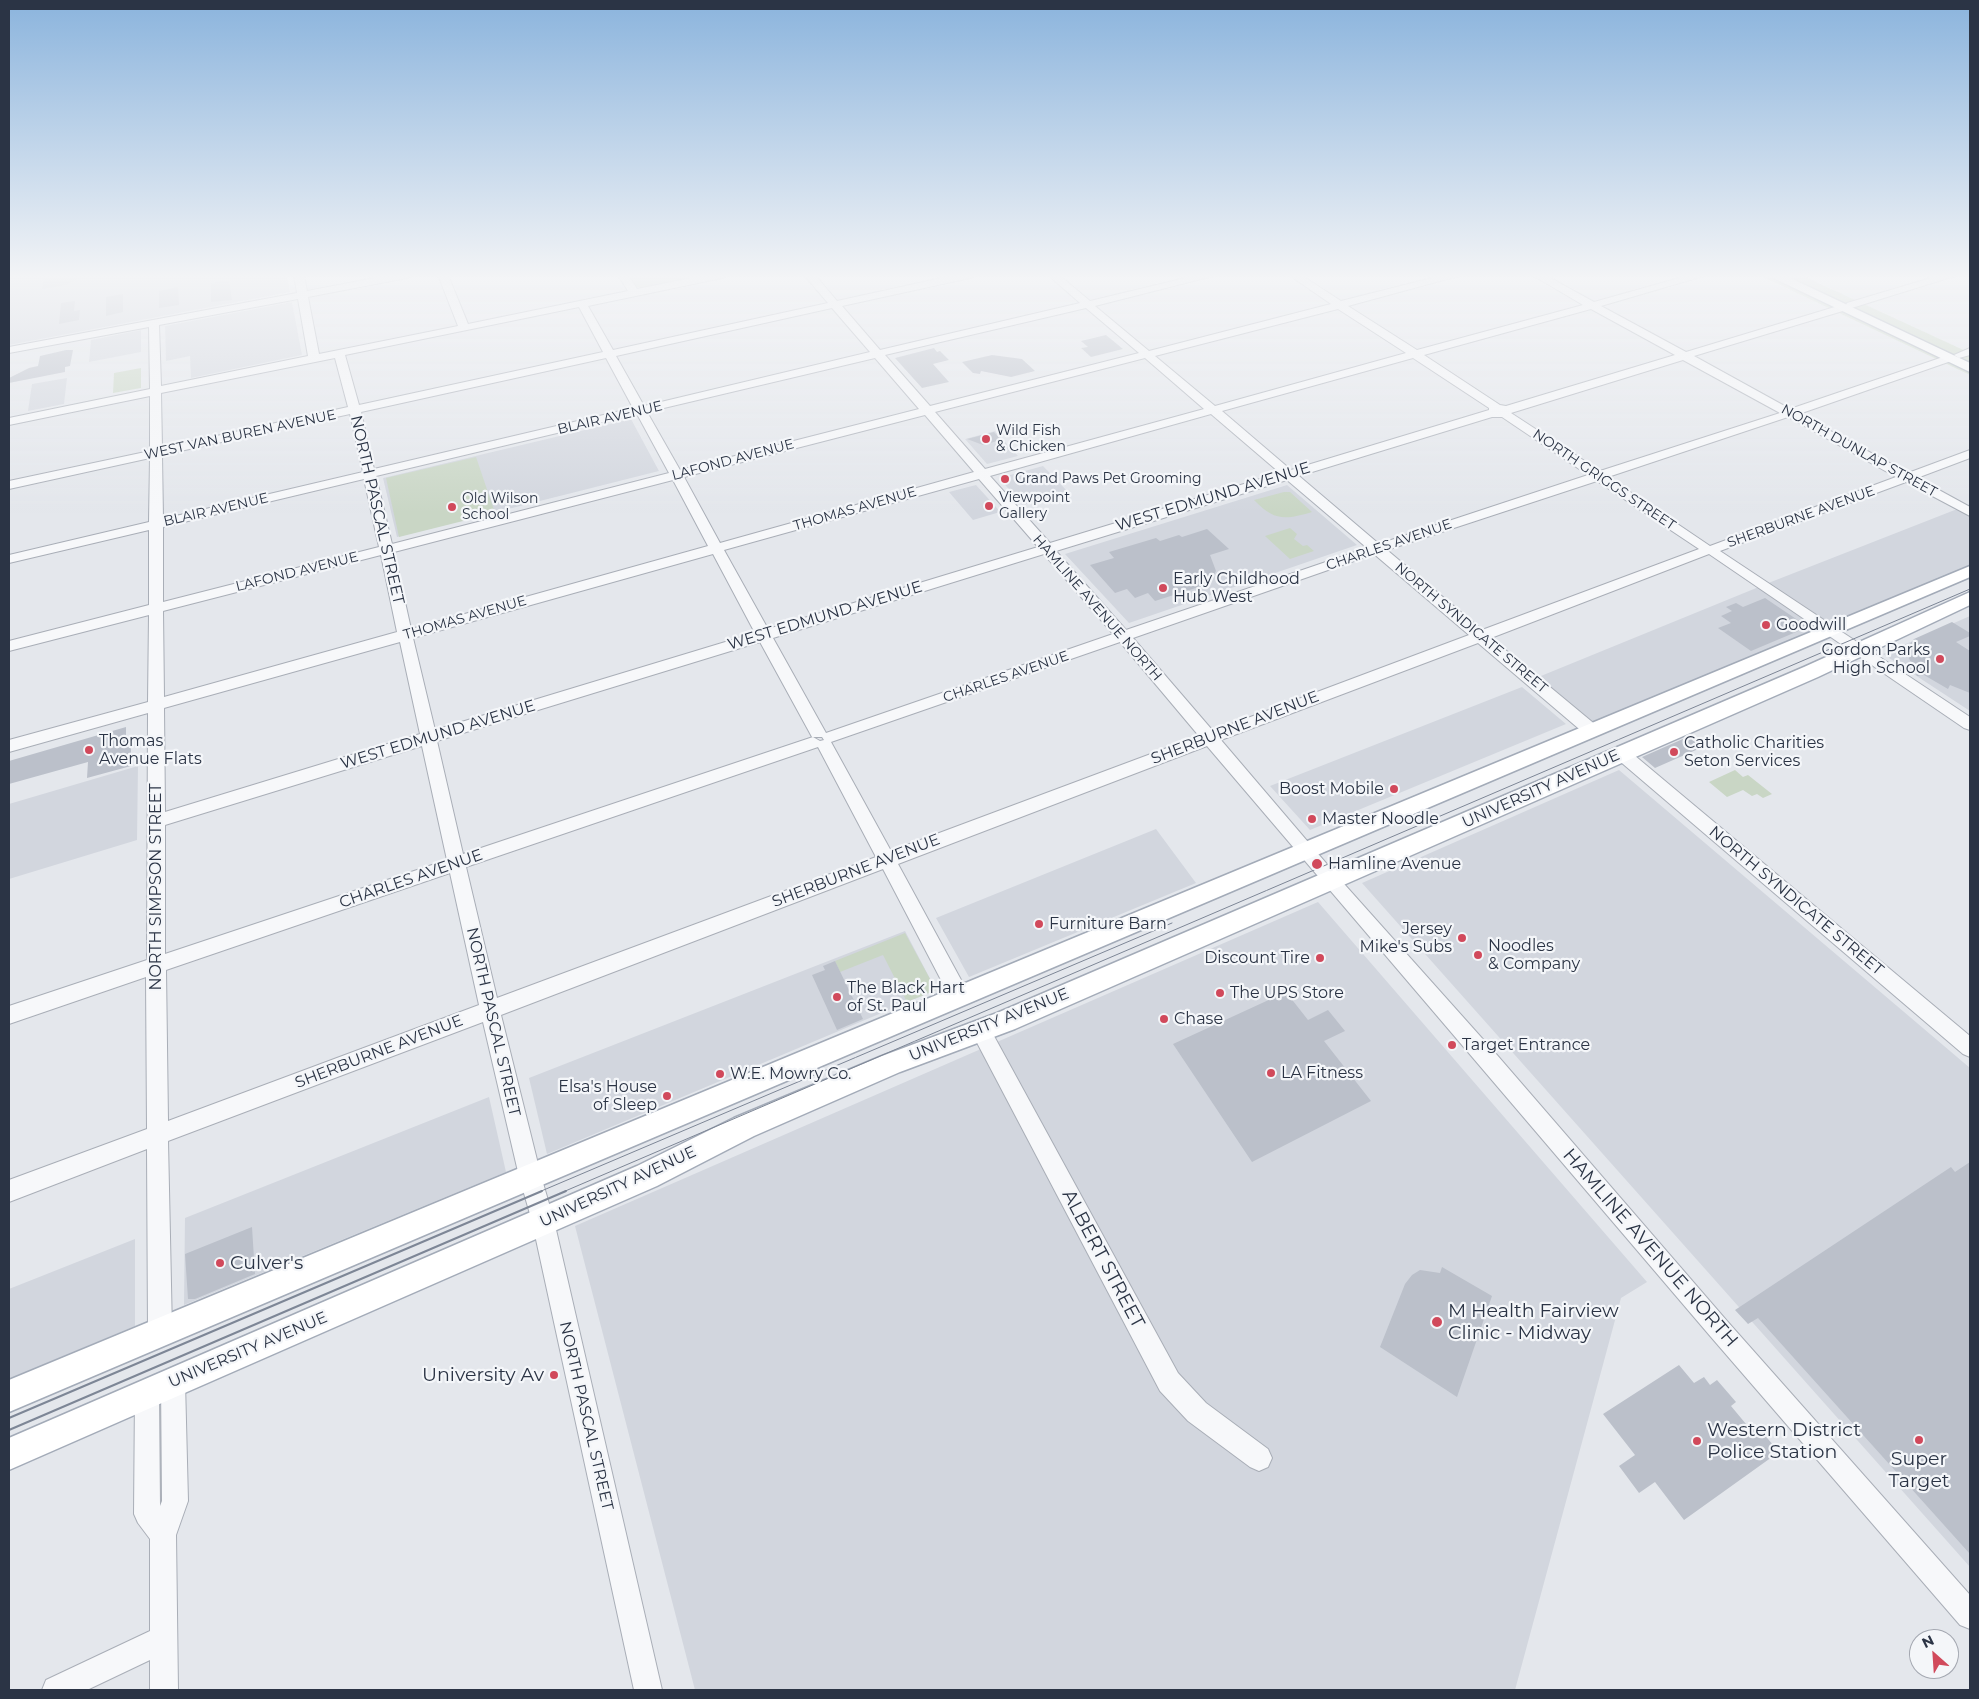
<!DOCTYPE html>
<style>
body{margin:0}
#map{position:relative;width:1979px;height:1699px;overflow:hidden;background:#e4e7ec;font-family:Montserrat,sans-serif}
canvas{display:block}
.frame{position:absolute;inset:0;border:10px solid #2b3445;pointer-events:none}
.north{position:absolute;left:1909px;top:1629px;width:50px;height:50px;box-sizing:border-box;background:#f4f6f9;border:1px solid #a4a8b1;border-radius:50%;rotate:334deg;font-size:14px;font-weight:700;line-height:20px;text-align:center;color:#2b3445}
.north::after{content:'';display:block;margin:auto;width:18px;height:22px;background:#d1495b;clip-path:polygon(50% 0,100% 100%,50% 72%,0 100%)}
</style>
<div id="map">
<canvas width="1979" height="1699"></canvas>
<div class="frame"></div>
<div class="north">N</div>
</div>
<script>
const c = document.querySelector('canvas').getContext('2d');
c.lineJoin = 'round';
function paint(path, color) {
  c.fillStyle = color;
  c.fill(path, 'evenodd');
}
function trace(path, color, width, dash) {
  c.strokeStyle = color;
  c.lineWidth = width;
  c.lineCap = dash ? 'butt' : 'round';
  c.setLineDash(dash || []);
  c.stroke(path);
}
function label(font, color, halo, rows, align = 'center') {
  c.font = font + ' Montserrat,sans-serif';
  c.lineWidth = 4.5;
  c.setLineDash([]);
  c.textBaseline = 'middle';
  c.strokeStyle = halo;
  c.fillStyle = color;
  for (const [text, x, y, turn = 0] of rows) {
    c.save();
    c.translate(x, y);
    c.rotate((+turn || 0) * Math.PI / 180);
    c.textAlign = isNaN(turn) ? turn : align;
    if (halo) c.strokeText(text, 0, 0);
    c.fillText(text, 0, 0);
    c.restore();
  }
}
const built = new Path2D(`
 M 9,275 L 287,275 L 290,292 L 9,345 Z
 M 292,302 L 302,355 L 191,378 L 190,356 L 166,361 L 165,326 Z
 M 141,330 L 141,352 L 89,362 L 91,340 Z
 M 67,378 L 64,404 L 28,411 L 32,384 Z
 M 631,419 L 659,471 L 397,537 L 383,478 Z
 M 995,431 L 1018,456 L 987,464 L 965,439 Z
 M 1043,466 L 1068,492 L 1023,505 L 999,478 Z
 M 976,485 L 996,507 L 1000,512 L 973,520 L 949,492 Z
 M 1287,485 L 1357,545 L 1129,623 L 1065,554 Z
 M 1970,504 L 1970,565 L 1592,723 L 1536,678 L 1771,582 Z
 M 1970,616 L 1970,711 L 1883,654 Z
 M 1522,687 L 1566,724 L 1310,830 L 1270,786 Z
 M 138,766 L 137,840 L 9,879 L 9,804 Z
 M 1619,770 L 1970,1068 L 1970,1567 L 1362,883 Z
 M 1156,829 L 1196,883 L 969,977 L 936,918 Z
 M 1318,902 L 1647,1282 L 1621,1298 L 1515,1690 L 695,1690 L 575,1226 Z
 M 905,931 L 936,990 L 547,1154 L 529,1078 Z
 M 489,1097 L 506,1172 L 184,1305 L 185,1218 Z
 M 135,1239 L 135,1326 L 9,1379 L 9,1289 Z`);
const green = new Path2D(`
 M 629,275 L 706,275 L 641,288 L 636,287 Z
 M 1759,275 L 1801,275 L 1970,353 L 1970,375 Z
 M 141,368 L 141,388 L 113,393 L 114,373 Z
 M 476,457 L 495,513 L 399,537 L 386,478 Z
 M 1284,492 L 1290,492 L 1312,512 C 1285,520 1274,521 1254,500 Z
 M 1290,528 L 1297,534 L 1294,539 L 1303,546 L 1307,545 L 1314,551 L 1290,559 L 1265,536 Z
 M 1735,770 L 1743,777 L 1748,775 L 1772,794 L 1763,798 L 1757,794 L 1752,796 L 1743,790 L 1727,797 L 1709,782 Z
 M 905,933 L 936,990 L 907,1002 L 883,955 L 840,972 L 835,961 Z`);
const building = new Path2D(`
 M 57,275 L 85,275 L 66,285 L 42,289 L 44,277 Z
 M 229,280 L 232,300 L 211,302 L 211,283 Z
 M 178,287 L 179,305 L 159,308 L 159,291 Z
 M 123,294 L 123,312 L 106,316 L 106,297 Z
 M 75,301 L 74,311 L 80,310 L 79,320 L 59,324 L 61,303 Z
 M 1106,335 L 1123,349 L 1091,357 L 1081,348 L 1088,347 L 1081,341 Z
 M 934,348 L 937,352 L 940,351 L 949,360 L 933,364 L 949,382 L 922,388 L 895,358 Z
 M 66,350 L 73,350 L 70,366 L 65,367 L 65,372 L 9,383 L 9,378 L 29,368 L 38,366 L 40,356 Z
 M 992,355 L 1022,359 L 1035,371 L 1011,377 L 981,371 L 980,374 L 973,373 L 962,362 Z
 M 994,432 L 1001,440 L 983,445 L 967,439 Z
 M 1207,529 L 1229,549 L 1210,555 L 1216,571 L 1207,586 L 1205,585 L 1155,601 L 1148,593 L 1135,598 L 1127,589 L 1115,593 L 1090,565 L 1114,558 L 1109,552 L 1156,538 L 1160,541 L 1179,535 L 1182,537 Z
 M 1765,598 L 1808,627 L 1751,651 L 1718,628 L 1731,623 L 1721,616 L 1732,611 L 1726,607 L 1736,603 L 1743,607 Z
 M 1952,622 L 1970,633 L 1970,636 L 1956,642 L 1970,651 L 1970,693 L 1950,685 L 1948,689 L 1924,675 L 1917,676 L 1908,656 L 1908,647 L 1914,639 Z
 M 126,727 L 126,739 L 131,737 L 131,766 L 87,778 L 88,762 L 9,784 L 9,761 Z
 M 1692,735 L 1705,746 L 1655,768 L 1642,757 Z
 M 835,961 L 863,1019 L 837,1030 L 812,975 L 825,970 L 823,966 Z
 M 1286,992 L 1308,1020 L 1328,1010 L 1345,1031 L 1324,1041 L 1371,1101 L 1252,1162 L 1173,1044 Z
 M 1970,1162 L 1970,1554 L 1758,1318 L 1748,1324 L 1735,1310 L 1951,1167 L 1955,1172 Z
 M 252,1227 L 255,1274 L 195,1299 L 188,1299 L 185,1254 Z
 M 1442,1267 L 1492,1296 L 1457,1397 L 1380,1347 L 1405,1284 L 1412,1275 L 1420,1270 L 1440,1273 Z
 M 1679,1365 L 1694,1383 L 1704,1377 L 1710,1385 L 1717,1380 L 1736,1402 L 1731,1406 L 1751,1430 L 1757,1426 L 1779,1452 L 1684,1520 L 1655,1482 L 1639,1493 L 1619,1466 L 1635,1455 L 1603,1414 Z`);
const minor = new Path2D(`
 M 294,275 L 304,275 L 307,291 L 390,275 L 412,275 L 407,278 L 308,297 L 319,354 L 458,326 L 438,275 L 448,275 L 468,324 L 628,291 L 618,275 L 628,275 L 637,289 L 706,275 L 727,275 L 722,278 L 588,306 L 613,350 L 828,303 L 804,275 L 815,275 L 837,301 L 955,275 L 975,275 L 970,278 L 842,306 L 880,350 L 1080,303 L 1048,275 L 1059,275 L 1090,301 L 1198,275 L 1217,275 L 1095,306 L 1149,351 L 1331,304 L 1289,275 L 1301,275 L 1341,301 L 1444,275 L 1462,275 L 1348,306 L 1417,350 L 1583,305 L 1532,275 L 1545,275 L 1594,302 L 1690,275 L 1707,275 L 1601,306 L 1686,352 L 1838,306 L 1846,306 L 1847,308 L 1846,310 L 1694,356 L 1790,409 L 1946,356 L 1954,356 L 1956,358 L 1954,360 L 1799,414 L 1908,473 L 1970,450 L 1970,458 L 1917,478 L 1970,507 L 1970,516 L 1906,482 L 1720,551 L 1970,717 L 1970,730 L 1964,728 L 1709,554 L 1491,638 L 1597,726 L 1599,730 L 1597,734 L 1591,736 L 1585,734 L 1478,643 L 1221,740 L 1337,876 L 1497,1055 L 1727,1321 L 1970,1595 L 1970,1629 L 1960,1625 L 1711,1337 L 1207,746 L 898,864 L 966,989 L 969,995 L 966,1001 L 959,1003 L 952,1001 L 883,869 L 501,1015 L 541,1176 L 554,1221 L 662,1690 L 634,1690 L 532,1221 L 519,1176 L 483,1022 L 168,1141 L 172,1332 L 168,1340 L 160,1344 L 152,1340 L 148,1332 L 147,1149 L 9,1202 L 9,1180 L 147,1129 L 146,977 L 9,1024 L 9,1006 L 147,960 L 148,713 L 9,752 L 9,740 L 148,702 L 149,615 L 9,651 L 9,641 L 149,605 L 149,530 L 9,563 L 9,555 L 149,522 L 150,458 L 9,489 L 9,481 L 150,451 L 150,396 L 9,425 L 9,418 L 150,389 L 149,327 L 9,353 L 9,347 L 297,293 ZM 298,299 L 308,356 L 161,386 L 159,325 ZM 579,307 L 603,352 L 359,405 L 345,355 ZM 832,308 L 870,352 L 644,406 L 616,356 ZM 1086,308 L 1139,353 L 930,406 L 885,355 ZM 1338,309 L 1406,353 L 1215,406 L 1155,356 ZM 1591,309 L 1675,355 L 1506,406 L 1500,405 L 1424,355 ZM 335,358 L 348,407 L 162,448 L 161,393 ZM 606,358 L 633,408 L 374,469 L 361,412 ZM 875,358 L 919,409 L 680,470 L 647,412 ZM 1145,358 L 1204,409 L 985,469 L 935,412 ZM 1413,358 L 1489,408 L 1489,410 L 1291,470 L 1222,411 ZM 1683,360 L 1780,413 L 1600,471 L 1511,413 ZM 350,414 L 363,472 L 163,519 L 162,455 ZM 637,414 L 669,473 L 392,544 L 376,476 ZM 1211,414 L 1280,473 L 1050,543 L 990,476 ZM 925,415 L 974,472 L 720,543 L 684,477 ZM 1492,417 L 1502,417 L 1588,475 L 1379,544 L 1299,476 ZM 1788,417 L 1896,477 L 1710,546 L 1608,477 ZM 364,479 L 379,547 L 163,602 L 163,527 ZM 979,479 L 1038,547 L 768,629 L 724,550 ZM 673,480 L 708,546 L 411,629 L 394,552 ZM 1287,480 L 1367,548 L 1126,630 L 1056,551 ZM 1597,481 L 1699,549 L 1482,630 L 1387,550 ZM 713,554 L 755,633 L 435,730 L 413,638 ZM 1044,554 L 1113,634 L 826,733 L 773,638 ZM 1374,554 L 1469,635 L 1213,731 L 1133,638 ZM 381,555 L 397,632 L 164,697 L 163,611 ZM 400,642 L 420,734 L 165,812 L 164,708 ZM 760,642 L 812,737 L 822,737 L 824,740 L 820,741 L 813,737 L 807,739 L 463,854 L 437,741 ZM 1120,642 L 1199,736 L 891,851 L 831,742 ZM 422,746 L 447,860 L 165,954 L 165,825 ZM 818,747 L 876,857 L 497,998 L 466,867 ZM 450,873 L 479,1005 L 168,1121 L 166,970 Z
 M 1941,275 L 1958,275 L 1855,307 L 1851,308 L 1846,305 L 1847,303 Z
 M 1970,348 L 1970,355 L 1959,358 L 1954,355 Z
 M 1622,748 L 1628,750 L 1970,1036 L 1970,1057 L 1963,1054 L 1616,758 L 1614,754 L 1616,750 Z
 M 981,1022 L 988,1025 L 1178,1373 L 1206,1403 L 1268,1449 L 1272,1458 L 1268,1467 L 1259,1471 L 1250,1467 L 1188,1421 L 1160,1391 L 974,1037 L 971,1031 L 974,1025 Z
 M 173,1370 L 182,1373 L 185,1382 L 188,1501 L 176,1535 L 178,1690 L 150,1690 L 150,1660 L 87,1690 L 42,1690 L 46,1680 L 150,1631 L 150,1539 L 138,1523 L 134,1514 L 135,1394 L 138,1385 L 147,1382 L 156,1385 L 159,1394 L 160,1506 L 162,1501 L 161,1382 L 164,1373 Z`);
const major = new Path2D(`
 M 1767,275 L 1784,275 L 1970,363 L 1970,372 Z
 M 1970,566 L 1970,577 L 9,1412 L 9,1380 Z
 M 1970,592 L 1970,605 L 1818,677 L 1015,1029 L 900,1072 L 754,1136 L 657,1186 L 9,1470 L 9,1438 L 637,1166 L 734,1118 L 882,1056 L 997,1013 L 1804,667 Z`);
const tramFar1 = new Path2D(`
 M 539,1192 L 1172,923
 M 563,1192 L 1970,589`);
const tram = new Path2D(`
 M 9,1418 L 542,1191
 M 9,1430 L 566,1191`);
const markers = [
 [986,439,5,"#d1495b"],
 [1005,479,5,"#d1495b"],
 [989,506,5,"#d1495b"],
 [452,507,5,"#d1495b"],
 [1163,588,5,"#d1495b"],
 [1766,625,5,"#d1495b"],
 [1940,659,5,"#d1495b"],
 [89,750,5,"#d1495b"],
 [1674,752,5,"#d1495b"],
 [1394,789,5,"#d1495b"],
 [1312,819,5,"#d1495b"],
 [1317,864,6,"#d1495b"],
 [1039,924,5,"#d1495b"],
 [1462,938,5,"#d1495b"],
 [1478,955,5,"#d1495b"],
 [1320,958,5,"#d1495b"],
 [1220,993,5,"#d1495b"],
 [837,997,5,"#d1495b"],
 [1164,1019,5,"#d1495b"],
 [1452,1045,5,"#d1495b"],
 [1271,1073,5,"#d1495b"],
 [720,1074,5,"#d1495b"],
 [667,1096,5,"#d1495b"],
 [220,1263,5,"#d1495b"],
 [1437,1322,6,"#d1495b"],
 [554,1375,5,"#d1495b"],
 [1919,1440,5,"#d1495b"],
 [1697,1441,5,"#d1495b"]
];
const farStreetnames = [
 ["BLAIR AVENUE",610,418,-13],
 ["WEST VAN BUREN AVENUE",240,435,-12],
 ["NORTH DUNLAP STREET",1859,451,29],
 ["LAFOND AVENUE",733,460,-15],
 ["NORTH GRIGGS STREET",1604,480,34],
 ["THOMAS AVENUE",855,509,-16],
 ["BLAIR AVENUE",216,510,-13],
 ["SHERBURNE AVENUE",1801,517,-20],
 ["CHARLES AVENUE",1389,545,-19],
 ["LAFOND AVENUE",297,572,-14],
 ["HAMLINE AVENUE NORTH",1097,608,49],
 ["THOMAS AVENUE",465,618,-16],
 ["NORTH SYNDICATE STREET",1471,628,40],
 ["CHARLES AVENUE",1006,677,-19]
];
const farPoinames = [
 ["Wild Fish",996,431],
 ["& Chicken",996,447],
 ["Grand Paws Pet Grooming",1015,479],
 ["Viewpoint",999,498],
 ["Gallery",999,514],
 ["Old Wilson",462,499],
 ["School",462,515]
];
const streetNames = [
 ["WEST EDMUND AVENUE",1213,497,-17],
 ["NORTH PASCAL STREET",377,510,77],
 ["WEST EDMUND AVENUE",825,616,-17],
 ["SHERBURNE AVENUE",1235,728,-21],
 ["WEST EDMUND AVENUE",438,735,-17],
 ["UNIVERSITY AVENUE",1541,789,-24],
 ["SHERBURNE AVENUE",856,871,-21],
 ["CHARLES AVENUE",411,879,-19],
 ["NORTH SIMPSON STREET",156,887,-90],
 ["NORTH SYNDICATE STREET",1796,901,40],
 ["NORTH PASCAL STREET",493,1022,77],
 ["UNIVERSITY AVENUE",989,1025,-22],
 ["SHERBURNE AVENUE",379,1052,-21],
 ["UNIVERSITY AVENUE",618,1187,-25],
 ["UNIVERSITY AVENUE",248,1350,-23],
 ["NORTH PASCAL STREET",586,1416,77]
];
const poiNames = [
 ["Early Childhood",1173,579],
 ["Hub West",1173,597],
 ["Goodwill",1776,625],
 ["Gordon Parks",1930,650,"right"],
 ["High School",1930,668,"right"],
 ["Thomas",99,741],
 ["Avenue Flats",99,759],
 ["Catholic Charities",1684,743],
 ["Seton Services",1684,761],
 ["Boost Mobile",1384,789,"right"],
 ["Master Noodle",1322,819],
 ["Hamline Avenue",1328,864],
 ["Furniture Barn",1049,924],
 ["Jersey",1452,929,"right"],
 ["Mike's Subs",1452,947,"right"],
 ["Noodles",1488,946],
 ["& Company",1488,964],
 ["Discount Tire",1310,958,"right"],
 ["The Black Hart",847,988],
 ["of St. Paul",847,1006],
 ["The UPS Store",1230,993],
 ["Chase",1174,1019],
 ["Target Entrance",1462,1045],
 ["LA Fitness",1281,1073],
 ["W.E. Mowry Co.",730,1074],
 ["Elsa's House",657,1087,"right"],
 ["of Sleep",657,1105,"right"]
];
const nearStreetnames = [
 ["HAMLINE AVENUE NORTH",1650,1248,49],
 ["ALBERT STREET",1103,1259,62]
];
const nearPoinames = [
 ["Culver's",230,1263],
 ["M Health Fairview",1448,1311],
 ["Clinic - Midway",1448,1333],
 ["University Av",544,1375,"right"],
 ["Western District",1707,1430],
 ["Police Station",1707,1452],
 ["Super",1919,1459,"center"],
 ["Target",1919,1481,"center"]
];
paint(built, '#d2d6de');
paint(green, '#c9d6c5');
paint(building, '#bbc0ca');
trace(minor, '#a9aeb7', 2);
trace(major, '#a3abb8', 3);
paint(minor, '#f7f8fa');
paint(major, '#fff');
trace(tramFar1, '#7d8696', 1);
trace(tram, '#7d8696', 2);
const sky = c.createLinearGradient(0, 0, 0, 513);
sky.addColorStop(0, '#8bb4dd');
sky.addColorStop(0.54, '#f3f4f6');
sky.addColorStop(1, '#f3f4f600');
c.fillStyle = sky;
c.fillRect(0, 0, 1979, 513);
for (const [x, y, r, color] of markers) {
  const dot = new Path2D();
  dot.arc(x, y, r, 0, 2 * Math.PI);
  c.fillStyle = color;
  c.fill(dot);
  trace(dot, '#f4f6f9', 2);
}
label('14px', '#2b3445', '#f4f6f9', farStreetnames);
label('14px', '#2b3445', '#f4f6f9', farPoinames, 'left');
label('16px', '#2b3445', '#f4f6f9', streetNames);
label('16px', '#2b3445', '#f4f6f9', poiNames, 'left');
label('19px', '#2b3445', '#f4f6f9', nearStreetnames);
label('19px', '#2b3445', '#f4f6f9', nearPoinames, 'left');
</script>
